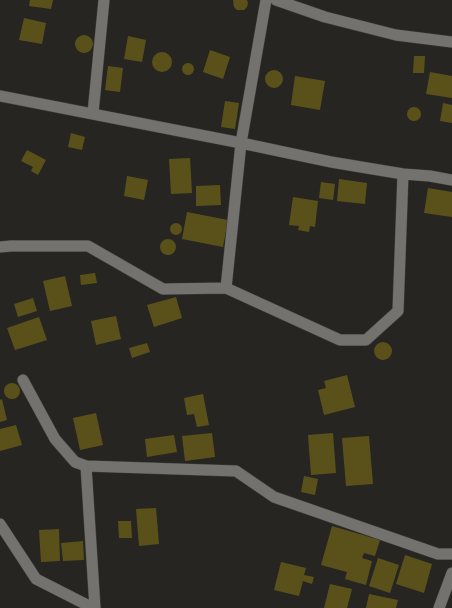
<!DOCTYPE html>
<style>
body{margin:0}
canvas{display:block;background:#262521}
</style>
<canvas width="452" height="608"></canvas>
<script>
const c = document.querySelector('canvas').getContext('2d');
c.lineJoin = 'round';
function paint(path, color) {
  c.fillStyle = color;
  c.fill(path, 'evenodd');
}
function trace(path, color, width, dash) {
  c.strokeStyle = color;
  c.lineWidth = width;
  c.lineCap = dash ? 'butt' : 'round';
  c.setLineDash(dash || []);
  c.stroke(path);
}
const building = new Path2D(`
 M 30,0 L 53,0 L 51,9 L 29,6 Z
 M 233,0 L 247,0 L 248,3 L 247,7 L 244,10 L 237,10 L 234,7 Z
 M 24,18 L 46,23 L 42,44 L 19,40 Z
 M75 44a9 9 0 1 1 18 0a9 9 0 1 1-18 0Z
 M 128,36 L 146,40 L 142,62 L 124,59 Z
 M 210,50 L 230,57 L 223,79 L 203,72 Z
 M152 62a10 10 0 1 1 20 0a10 10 0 1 1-20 0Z
 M 414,56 L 425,56 L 424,73 L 413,73 Z
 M182 69a6 6 0 1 1 12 0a6 6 0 1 1-12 0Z
 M 108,66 L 123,68 L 120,92 L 105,90 Z
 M265 79a9 9 0 1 1 18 0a9 9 0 1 1-18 0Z
 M 430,72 L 452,76 L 452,98 L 426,94 Z
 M 295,76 L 325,81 L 320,110 L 291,105 Z
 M 225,101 L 239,103 L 235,129 L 221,127 Z
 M 443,103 L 452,105 L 452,123 L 440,121 Z
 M407 114a7 7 0 1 1 14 0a7 7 0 1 1-14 0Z
 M 71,133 L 85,137 L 82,150 L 68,147 Z
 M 27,150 L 46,160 L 38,175 L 31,171 L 33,167 L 21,161 Z
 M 190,158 L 192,193 L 171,194 L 169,159 Z
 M 127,176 L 148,180 L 144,200 L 124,196 Z
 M 339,179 L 367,183 L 365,204 L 337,201 Z
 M 321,182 L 335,184 L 333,200 L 319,198 Z
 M 220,185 L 221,205 L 196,206 L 196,186 Z
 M 428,188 L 452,192 L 452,217 L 424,213 Z
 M 293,197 L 318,201 L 315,227 L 310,226 L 309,232 L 298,230 L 299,226 L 289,225 Z
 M 187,212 L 228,220 L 223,247 L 182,239 Z
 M170 229a6 6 0 1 1 12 0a6 6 0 1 1-12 0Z
 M160 247a8 8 0 1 1 16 0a8 8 0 1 1-16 0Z
 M 95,273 L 97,283 L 81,285 L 80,275 Z
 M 65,276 L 72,306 L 50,311 L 43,281 Z
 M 176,297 L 182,318 L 154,327 L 147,305 Z
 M 33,298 L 37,311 L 18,317 L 14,304 Z
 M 116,316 L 121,339 L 96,345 L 91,321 Z
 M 39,317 L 47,340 L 15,350 L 7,328 Z
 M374 351a9 9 0 1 1 18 0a9 9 0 1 1-18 0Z
 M 147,343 L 150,352 L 132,358 L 129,348 Z
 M 347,375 L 355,407 L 324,415 L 318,390 L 326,388 L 324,381 Z
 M4 391a8 8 0 1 1 16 0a8 8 0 1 1-16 0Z
 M 203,394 L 209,425 L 197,427 L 194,414 L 187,415 L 184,398 Z
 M 2,399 L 7,420 L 0,422 L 0,400 Z
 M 96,413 L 103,445 L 80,450 L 73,418 Z
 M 16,425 L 22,445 L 0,451 L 0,429 Z
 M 212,433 L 215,457 L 185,461 L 182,436 Z
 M 333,433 L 336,473 L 311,475 L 308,435 Z
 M 174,435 L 177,452 L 147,457 L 145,439 Z
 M 369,436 L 373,484 L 346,486 L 342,438 Z
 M 304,476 L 318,479 L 315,495 L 301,492 Z
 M 156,508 L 159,544 L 139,546 L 136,509 Z
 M 118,521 L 131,521 L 132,538 L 119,538 Z
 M 332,526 L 380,540 L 375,556 L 364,553 L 362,558 L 372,561 L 366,585 L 345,579 L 347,572 L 321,565 Z
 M 59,529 L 60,561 L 41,562 L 39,530 Z
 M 83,541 L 84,560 L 63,561 L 61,543 Z
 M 405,555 L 432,564 L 424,593 L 396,584 Z
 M 378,558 L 399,565 L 390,593 L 369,586 Z
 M 281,562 L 306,568 L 304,575 L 314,577 L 312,584 L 303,581 L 299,596 L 274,590 Z
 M 330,584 L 352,589 L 347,608 L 324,608 Z
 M 369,594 L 398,600 L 396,608 L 366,608 Z`);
const minor = new Path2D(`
 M 276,0 L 325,17 L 396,35 L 452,42
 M 0,96 L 241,143 L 331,162 L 403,174 L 430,176 L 452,180
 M 93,113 L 104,0
 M 0,247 L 11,246 L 88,246 L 163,289 L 226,288 L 340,340 L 366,340 L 398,311 L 403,174
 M 226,288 L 241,143 L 266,0
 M 23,380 L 55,439 L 75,462 L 86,466 L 95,608
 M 86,466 L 236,471 L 274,497 L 438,554 L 452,554
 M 0,524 L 36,579 L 93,608
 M 439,608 L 452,573`);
paint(building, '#5a511a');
trace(minor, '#403f3c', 12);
trace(minor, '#73726e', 11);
</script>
